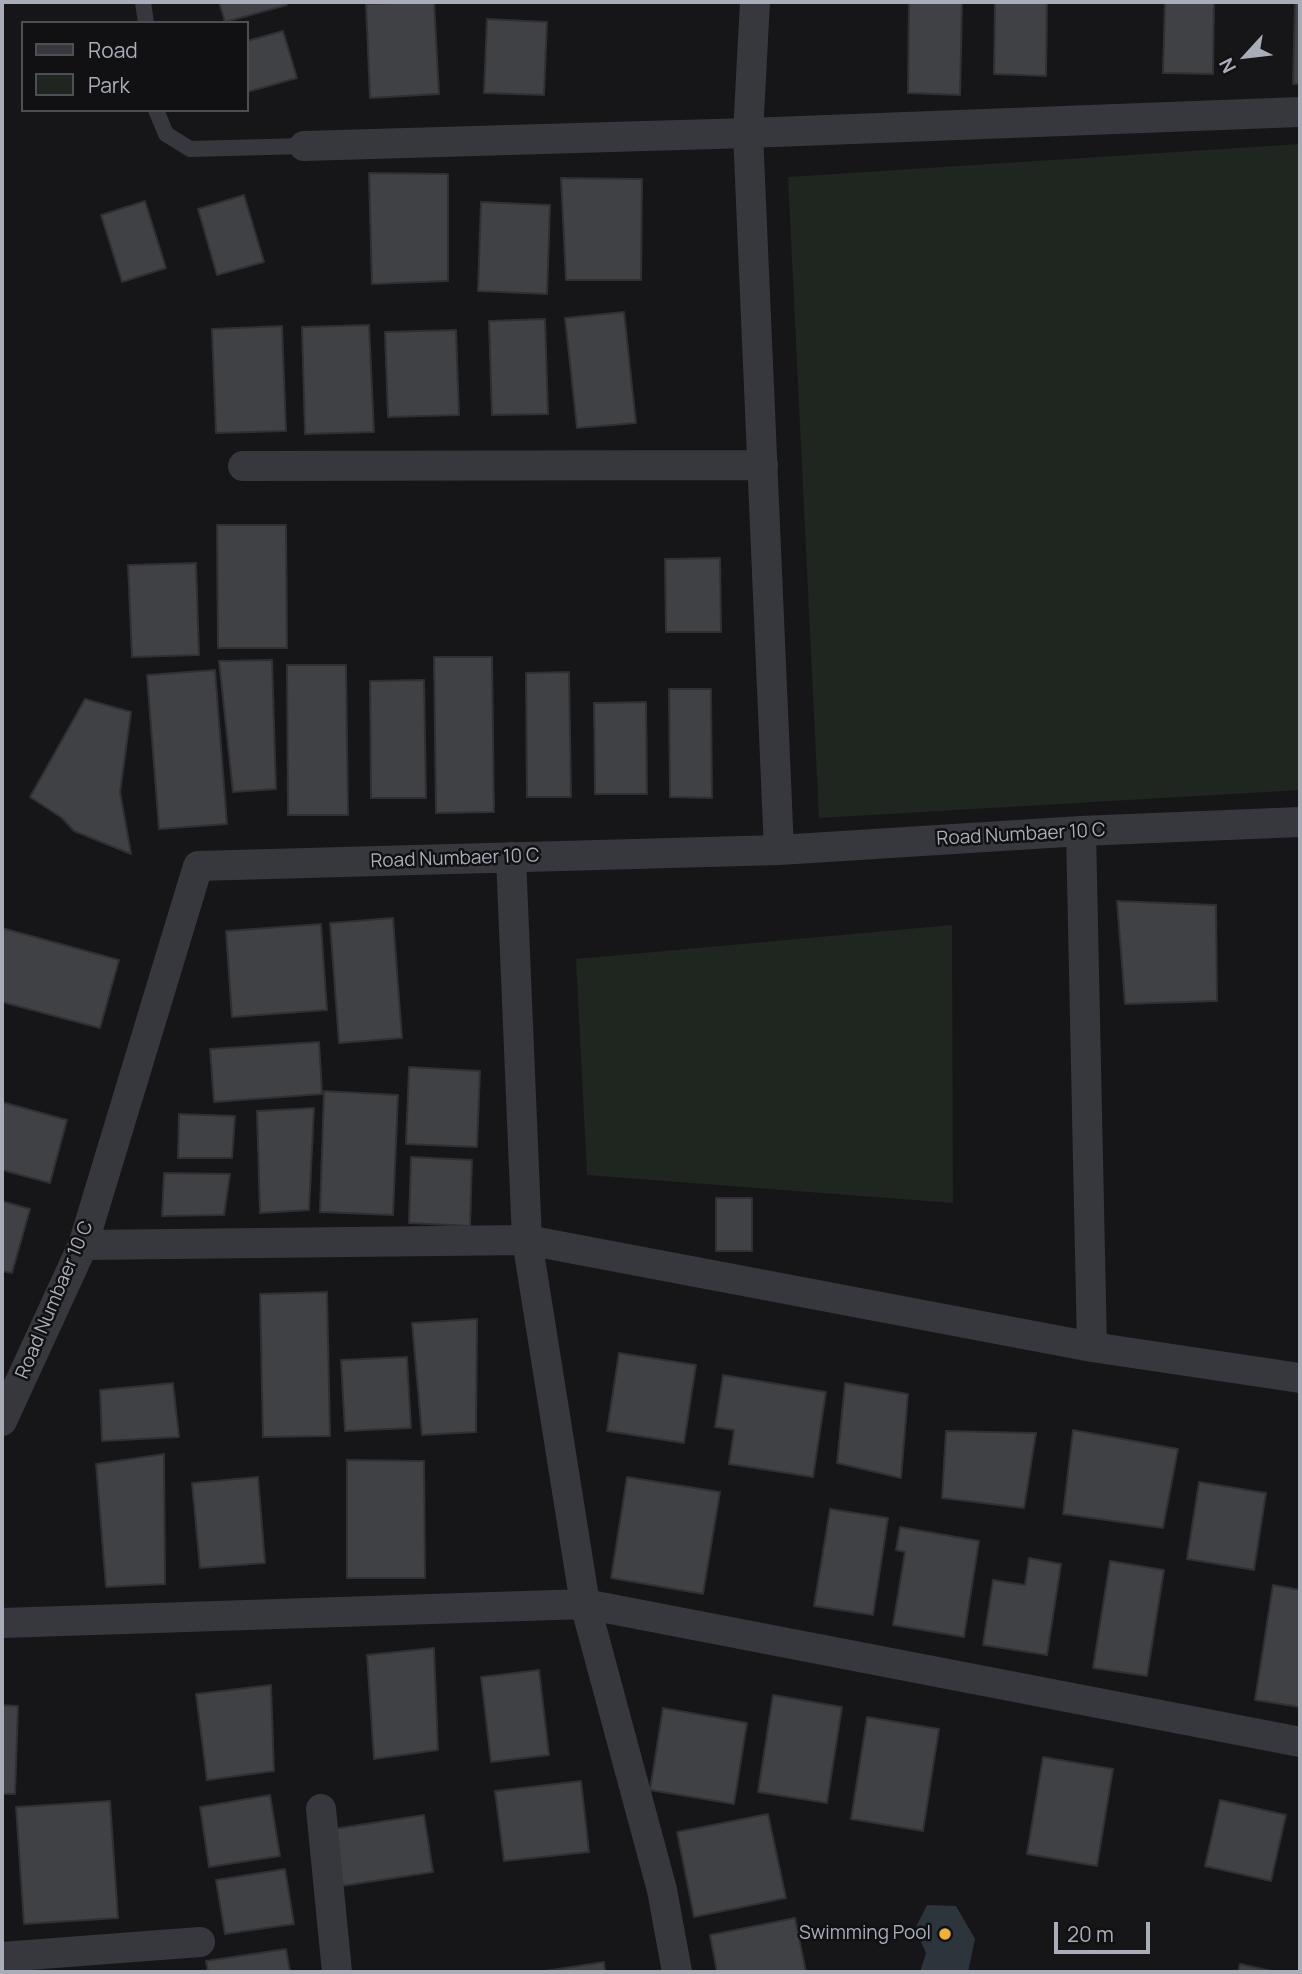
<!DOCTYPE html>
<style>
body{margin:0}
#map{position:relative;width:1302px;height:1974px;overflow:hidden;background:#161618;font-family:Manrope,sans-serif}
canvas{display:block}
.frame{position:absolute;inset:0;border:4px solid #a8adb8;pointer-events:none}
.legend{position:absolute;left:21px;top:21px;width:228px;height:91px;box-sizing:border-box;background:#111113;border:2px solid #4d4f55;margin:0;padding:9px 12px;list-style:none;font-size:21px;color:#a8adb8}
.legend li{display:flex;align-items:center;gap:14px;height:35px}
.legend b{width:35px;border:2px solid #4d4f55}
.north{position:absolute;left:1211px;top:21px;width:70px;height:70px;-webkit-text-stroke:5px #111113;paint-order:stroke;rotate:243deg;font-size:19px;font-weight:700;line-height:28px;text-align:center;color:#a8adb8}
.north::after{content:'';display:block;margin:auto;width:24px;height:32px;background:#a8adb8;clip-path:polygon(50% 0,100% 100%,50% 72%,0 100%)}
.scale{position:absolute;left:1054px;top:1922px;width:96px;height:32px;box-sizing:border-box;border:4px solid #a8adb8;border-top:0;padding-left:9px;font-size:21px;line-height:24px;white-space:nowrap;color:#a8adb8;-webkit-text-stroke:5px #111113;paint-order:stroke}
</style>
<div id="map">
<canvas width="1302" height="1974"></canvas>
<div class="frame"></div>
<ul class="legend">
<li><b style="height:9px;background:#37383d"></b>Road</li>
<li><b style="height:19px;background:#1e261f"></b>Park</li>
</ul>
<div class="north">N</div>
<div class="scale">20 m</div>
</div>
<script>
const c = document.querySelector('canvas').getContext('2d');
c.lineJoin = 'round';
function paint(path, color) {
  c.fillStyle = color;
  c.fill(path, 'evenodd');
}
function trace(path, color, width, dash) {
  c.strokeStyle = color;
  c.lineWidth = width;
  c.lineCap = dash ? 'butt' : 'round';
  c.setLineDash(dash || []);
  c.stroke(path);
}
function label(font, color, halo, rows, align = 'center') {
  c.font = font + ' Manrope,sans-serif';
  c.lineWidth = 5;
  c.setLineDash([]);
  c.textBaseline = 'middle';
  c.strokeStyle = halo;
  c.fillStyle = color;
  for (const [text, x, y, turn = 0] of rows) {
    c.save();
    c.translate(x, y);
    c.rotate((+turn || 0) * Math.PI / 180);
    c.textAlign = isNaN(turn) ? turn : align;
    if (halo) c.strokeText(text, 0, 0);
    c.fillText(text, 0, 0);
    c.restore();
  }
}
const green = new Path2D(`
 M 1300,144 L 1300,790 L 819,818 L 788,177 Z
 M 952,925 L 953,1203 L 587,1175 L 576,959 Z`);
const water = new Path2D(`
 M 927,1905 L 956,1906 L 975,1939 L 968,1972 L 920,1972 L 926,1953 L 915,1929 Z`);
const building = new Path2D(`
 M 219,2 L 286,2 L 287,5 L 225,22 Z
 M 434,2 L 439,94 L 370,98 L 366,4 Z
 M 909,2 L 962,2 L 960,95 L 908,93 Z
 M 995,2 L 1047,2 L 1046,76 L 994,74 Z
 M 1165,2 L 1214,2 L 1213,74 L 1163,73 Z
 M 1295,2 L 1300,2 L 1300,84 L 1293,84 Z
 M 487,19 L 547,22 L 544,95 L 484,93 Z
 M 283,31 L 297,78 L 247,92 L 247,41 Z
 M 369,173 L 448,174 L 448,281 L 372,284 Z
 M 561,178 L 642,179 L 641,280 L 566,280 Z
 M 244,195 L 264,262 L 217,275 L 198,209 Z
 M 145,201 L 166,268 L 122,282 L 101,215 Z
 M 481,202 L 550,205 L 547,294 L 478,291 Z
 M 624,312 L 636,423 L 577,428 L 565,318 Z
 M 545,319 L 548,414 L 492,415 L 489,321 Z
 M 369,325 L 374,432 L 305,434 L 302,327 Z
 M 282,326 L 286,431 L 216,433 L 212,329 Z
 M 456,330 L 459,415 L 388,417 L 385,332 Z
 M 217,525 L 286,525 L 287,648 L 218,648 Z
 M 720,558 L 721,632 L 666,632 L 665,559 Z
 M 196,563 L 199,655 L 132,657 L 128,565 Z
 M 434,657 L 492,657 L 494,812 L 436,813 Z
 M 272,660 L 276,789 L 233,792 L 219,661 Z
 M 287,665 L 346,665 L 348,815 L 288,815 Z
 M 215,670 L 227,824 L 159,829 L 147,675 Z
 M 569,672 L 571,797 L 527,797 L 526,673 Z
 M 424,680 L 426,798 L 371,798 L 370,681 Z
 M 669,689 L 711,689 L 712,798 L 670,797 Z
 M 85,699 L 131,712 L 120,792 L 131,854 L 74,831 L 62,818 L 30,797 Z
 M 646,702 L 647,794 L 595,794 L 594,703 Z
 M 1117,901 L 1216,905 L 1217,1001 L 1125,1004 Z
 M 393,918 L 402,1038 L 339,1043 L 330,923 Z
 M 321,924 L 327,1010 L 232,1017 L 226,931 Z
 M 2,928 L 119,960 L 100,1028 L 2,1002 Z
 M 319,1042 L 322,1094 L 214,1102 L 210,1049 Z
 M 409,1067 L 480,1071 L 477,1147 L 406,1144 Z
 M 324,1091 L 398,1095 L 393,1215 L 320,1212 Z
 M 2,1102 L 67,1120 L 50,1183 L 2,1170 Z
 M 314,1108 L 309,1210 L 260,1213 L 257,1111 Z
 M 179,1114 L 235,1116 L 232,1158 L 178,1158 Z
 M 411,1157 L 472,1160 L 470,1226 L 409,1223 Z
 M 164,1173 L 230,1174 L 224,1215 L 162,1216 Z
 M 716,1198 L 752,1198 L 752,1251 L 716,1251 Z
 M 2,1201 L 30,1209 L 12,1273 L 2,1271 Z
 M 327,1292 L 330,1436 L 263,1437 L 260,1294 Z
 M 477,1319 L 476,1432 L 422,1435 L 412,1323 Z
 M 619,1353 L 696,1365 L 684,1443 L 607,1431 Z
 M 407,1357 L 411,1428 L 345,1431 L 341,1360 Z
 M 723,1375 L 826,1392 L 813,1477 L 729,1464 L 734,1430 L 715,1427 Z
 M 173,1383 L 179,1437 L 102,1441 L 100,1390 Z
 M 845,1383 L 908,1394 L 901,1478 L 837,1463 Z
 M 1073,1430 L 1178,1449 L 1163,1528 L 1063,1514 Z
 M 946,1431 L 1036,1433 L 1024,1508 L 942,1498 Z
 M 164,1454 L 165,1584 L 106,1587 L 96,1464 Z
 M 347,1460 L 424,1461 L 425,1578 L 347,1578 Z
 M 258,1477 L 265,1563 L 200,1568 L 192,1483 Z
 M 627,1477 L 720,1492 L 703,1594 L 611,1578 Z
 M 1199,1482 L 1266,1493 L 1254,1570 L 1187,1559 Z
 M 830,1509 L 888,1518 L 873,1615 L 814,1606 Z
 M 900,1527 L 979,1541 L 964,1637 L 893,1625 L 905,1552 L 896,1550 Z
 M 1029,1558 L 1061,1564 L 1047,1655 L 983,1645 L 993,1580 L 1025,1585 Z
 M 1110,1561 L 1164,1570 L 1147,1676 L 1093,1668 Z
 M 1273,1585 L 1300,1590 L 1300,1707 L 1255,1700 Z
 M 434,1648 L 438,1750 L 374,1759 L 367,1655 Z
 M 539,1670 L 549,1755 L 491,1762 L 481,1677 Z
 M 271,1685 L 274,1771 L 207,1780 L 196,1694 Z
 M 773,1695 L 842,1707 L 827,1803 L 758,1792 Z
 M 2,1705 L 18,1706 L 15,1794 L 2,1794 Z
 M 663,1708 L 747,1723 L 734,1804 L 650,1790 Z
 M 867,1717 L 939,1729 L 923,1831 L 851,1819 Z
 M 1043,1757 L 1113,1769 L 1097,1866 L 1027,1854 Z
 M 581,1781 L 589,1852 L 504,1861 L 495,1791 Z
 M 270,1795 L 280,1856 L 209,1867 L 200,1807 Z
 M 1220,1800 L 1286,1815 L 1271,1881 L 1205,1866 Z
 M 110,1801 L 118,1918 L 24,1924 L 16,1807 Z
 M 768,1814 L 786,1898 L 694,1917 L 677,1832 Z
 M 424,1815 L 433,1872 L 342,1886 L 333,1829 Z
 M 285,1869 L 294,1924 L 225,1934 L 216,1880 Z
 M 795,1918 L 806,1972 L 717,1972 L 710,1935 Z
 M 286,1949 L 290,1972 L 208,1972 L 206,1961 Z
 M 604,1962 L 605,1972 L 539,1972 Z
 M 1240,1964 L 1276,1972 L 1238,1972 Z`);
const lane = new Path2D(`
 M 143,2 L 146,23
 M 156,110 L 166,134 L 190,149 L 304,146`);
const street = new Path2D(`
 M 755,2 L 748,133 L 779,850
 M 304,146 L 748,133 L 1300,112
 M 243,466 L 763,465
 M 1081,831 L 1092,1347
 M 511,857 L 527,1240 L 585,1604 L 662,1890 L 677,1972
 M 83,1245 L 527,1240 L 1092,1347 L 1300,1378
 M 2,1421 L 83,1245 L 198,866 L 779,850 L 1081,831 L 1300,822
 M 2,1623 L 585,1604 L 1300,1742
 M 321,1809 L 337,1972
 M 2,1957 L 200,1942`);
const markers = [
 [945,1934,7,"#f2b134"]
];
const streetNames = [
 ["Road Numbaer 10 C",1021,835,-3],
 ["Road Numbaer 10 C",455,859,-2],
 ["Road Numbaer 10 C",55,1300,-67]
];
const poiNames = [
 ["Swimming Pool",931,1934]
];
paint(green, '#1e261f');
paint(water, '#2c353c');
paint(building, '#404145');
trace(building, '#303034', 2);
trace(lane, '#37383d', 16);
trace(street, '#37383d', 30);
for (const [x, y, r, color] of markers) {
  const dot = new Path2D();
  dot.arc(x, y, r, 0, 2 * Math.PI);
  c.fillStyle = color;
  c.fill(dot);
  trace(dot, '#111113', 2.5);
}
label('19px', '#a8adb8', '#111113', streetNames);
label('19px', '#a8adb8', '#111113', poiNames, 'right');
</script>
